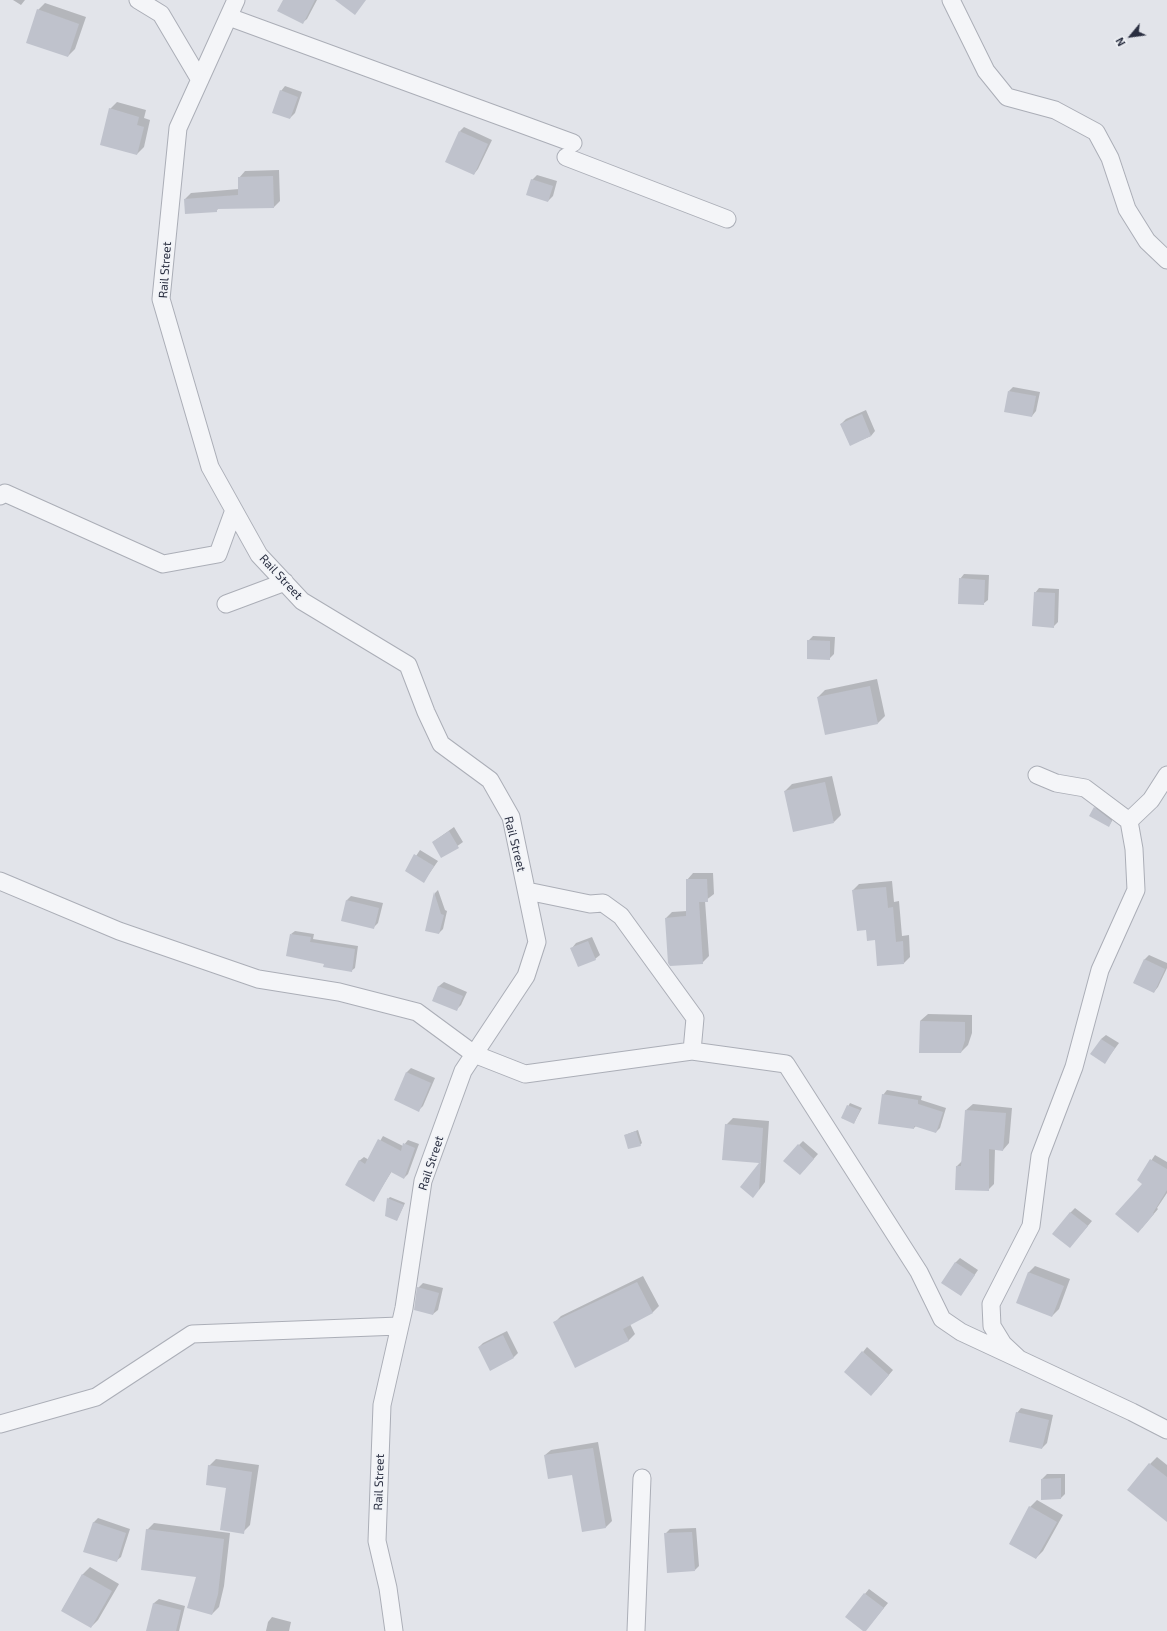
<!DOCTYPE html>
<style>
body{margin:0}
#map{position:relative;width:1167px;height:1631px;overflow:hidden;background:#e2e4ea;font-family:"Exo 2",sans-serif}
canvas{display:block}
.north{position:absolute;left:1111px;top:16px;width:40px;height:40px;-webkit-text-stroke:3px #f1f3f7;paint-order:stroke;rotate:241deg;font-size:11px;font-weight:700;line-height:16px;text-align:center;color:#2a2f41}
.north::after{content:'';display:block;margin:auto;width:14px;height:18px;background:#2a2f41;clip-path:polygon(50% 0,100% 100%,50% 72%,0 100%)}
</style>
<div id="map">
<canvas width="1167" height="1631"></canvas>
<div class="north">N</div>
</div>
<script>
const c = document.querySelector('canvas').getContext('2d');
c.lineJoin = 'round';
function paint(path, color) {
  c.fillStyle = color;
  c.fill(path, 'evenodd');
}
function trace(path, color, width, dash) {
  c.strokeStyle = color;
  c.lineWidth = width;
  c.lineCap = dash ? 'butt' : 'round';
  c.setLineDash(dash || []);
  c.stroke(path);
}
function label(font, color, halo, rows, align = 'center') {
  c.font = font + ' "Exo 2",sans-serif';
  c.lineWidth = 3;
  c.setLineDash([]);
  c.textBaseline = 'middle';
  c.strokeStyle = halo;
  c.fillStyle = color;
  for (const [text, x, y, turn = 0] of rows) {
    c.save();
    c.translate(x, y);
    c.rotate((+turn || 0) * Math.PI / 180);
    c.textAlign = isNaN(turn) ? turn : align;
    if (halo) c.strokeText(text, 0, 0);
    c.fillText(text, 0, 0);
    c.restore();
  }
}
const shadow = new Path2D(`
 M 13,0 L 25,0 L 21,5 Z
 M 284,0 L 317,0 L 307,19 L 302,23 Z
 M 45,3 L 86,17 L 75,49 L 68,56 L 38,10 Z
 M 285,86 L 302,92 L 295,113 L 290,118 L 281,91 Z
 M 117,102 L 146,110 L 144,118 L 150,120 L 144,147 L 137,154 L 110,109 Z
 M 464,127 L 492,140 L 478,169 L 474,174 L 460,131 Z
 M 279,170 L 280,201 L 274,207 L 219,208 L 216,211 L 185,199 L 191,193 L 239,189 L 239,178 L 245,171 Z
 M 537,175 L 557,181 L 553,196 L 548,201 L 532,180 Z
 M 1013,387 L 1040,392 L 1036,411 L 1032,416 L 1009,391 Z
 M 866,410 L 875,431 L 871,436 L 850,445 L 841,424 L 846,419 Z
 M 964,574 L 989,575 L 988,600 L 983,604 L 960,579 Z
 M 1039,588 L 1059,589 L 1058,622 L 1053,627 L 1035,593 Z
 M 813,636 L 835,637 L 834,654 L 829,659 L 808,641 Z
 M 877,679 L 885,716 L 878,723 L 818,697 L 825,690 Z
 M 832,776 L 841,815 L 834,822 L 785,791 L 792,784 Z
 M 1097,806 L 1113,819 L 1110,824 L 1095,808 Z
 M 454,827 L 463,842 L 442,857 L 433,842 Z
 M 420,850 L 438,861 L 424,881 L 406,871 Z
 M 693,873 L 713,873 L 714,894 L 705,901 L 709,956 L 702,963 L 666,918 L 672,912 L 687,911 L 687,880 Z
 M 892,881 L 894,902 L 899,901 L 902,936 L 909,935 L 910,957 L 904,963 L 876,939 L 853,890 L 859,884 Z
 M 438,890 L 445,910 L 447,911 L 443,929 L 439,933 L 426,930 L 435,893 Z
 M 351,896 L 383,903 L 378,923 L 373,928 L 342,920 L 347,900 Z
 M 295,931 L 314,934 L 313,939 L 358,946 L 355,968 L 351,971 L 325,963 L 291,934 Z
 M 592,937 L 600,955 L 595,959 L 572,948 L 576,943 Z
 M 1149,955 L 1167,963 L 1167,968 L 1158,987 L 1154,992 L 1134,983 L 1145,959 Z
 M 444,982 L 467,992 L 461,1005 L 456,1010 L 433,1000 L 439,986 Z
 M 928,1014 L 972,1015 L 972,1033 L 968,1045 L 961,1052 L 920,1021 Z
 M 1106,1035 L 1119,1043 L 1105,1062 L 1101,1039 Z
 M 411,1068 L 435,1078 L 423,1106 L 419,1110 L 395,1100 L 407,1072 Z
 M 887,1090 L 922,1096 L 921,1100 L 946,1108 L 940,1128 L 936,1132 L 916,1126 L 914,1128 L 883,1095 Z
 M 850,1103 L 862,1108 L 854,1123 L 842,1118 Z
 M 973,1104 L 1012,1108 L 1009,1143 L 1003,1150 L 995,1149 L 994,1184 L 988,1190 L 956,1189 L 957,1166 L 962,1161 L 966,1110 Z
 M 733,1118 L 769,1121 L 765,1182 L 759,1190 L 741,1187 L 761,1162 L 723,1159 L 726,1125 Z
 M 638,1130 L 642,1143 L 640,1145 L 625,1135 Z
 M 383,1136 L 403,1146 L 408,1140 L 419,1144 L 408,1174 L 404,1178 L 392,1171 L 374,1200 L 359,1161 L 364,1157 L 369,1160 Z
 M 803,1141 L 818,1154 L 804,1170 L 799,1145 Z
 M 1155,1155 L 1167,1162 L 1167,1193 L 1157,1208 L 1158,1209 L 1142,1228 L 1143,1183 L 1138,1180 Z
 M 390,1197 L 405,1203 L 397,1220 L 387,1215 L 388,1199 Z
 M 1075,1208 L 1092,1221 L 1070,1247 L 1070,1213 Z
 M 960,1258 L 978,1270 L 961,1295 L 955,1263 Z
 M 1035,1266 L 1070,1279 L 1059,1309 L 1052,1316 L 1028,1273 Z
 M 643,1276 L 659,1306 L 653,1312 L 630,1324 L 635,1334 L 628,1341 L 554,1323 L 561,1316 Z
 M 423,1283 L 443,1288 L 438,1310 L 433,1314 L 418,1288 Z
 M 507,1331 L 518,1353 L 514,1357 L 490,1369 L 479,1347 L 483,1343 Z
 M 867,1347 L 893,1370 L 876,1390 L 863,1352 Z
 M 1021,1408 L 1053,1415 L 1047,1443 L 1042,1448 L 1017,1413 Z
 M 598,1442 L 612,1521 L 606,1527 L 583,1531 L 573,1474 L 545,1455 L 551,1450 Z
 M 1157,1457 L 1167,1465 L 1167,1513 L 1150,1464 Z
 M 216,1459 L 259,1465 L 250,1525 L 243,1532 L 227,1487 L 209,1466 Z
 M 1047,1474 L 1065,1474 L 1065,1494 L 1061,1498 L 1042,1499 L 1042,1479 Z
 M 1037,1500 L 1063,1515 L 1043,1551 L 1036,1558 L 1010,1543 L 1030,1507 Z
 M 98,1518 L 130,1529 L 121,1557 L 116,1561 L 93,1523 Z
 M 154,1523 L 230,1533 L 224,1586 L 219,1607 L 212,1614 L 197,1576 L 147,1530 Z
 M 696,1528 L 699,1566 L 695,1570 L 665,1534 L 670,1529 Z
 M 90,1567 L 119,1584 L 98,1620 L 91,1627 L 62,1610 L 83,1574 Z
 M 869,1589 L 888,1603 L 865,1631 L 846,1617 Z
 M 159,1599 L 185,1606 L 179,1631 L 150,1631 L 154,1603 Z
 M 272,1617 L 291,1622 L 289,1631 L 266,1631 L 268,1622 Z`);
const building = new Path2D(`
 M 283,0 L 315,0 L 303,24 L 277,11 Z
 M 335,0 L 366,0 L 355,15 Z
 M 37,9 L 79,24 L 68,57 L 26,43 Z
 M 280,90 L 298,97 L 290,119 L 272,113 Z
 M 109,108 L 139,117 L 137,125 L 144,127 L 137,155 L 100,145 Z
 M 459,131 L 488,144 L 474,175 L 445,162 Z
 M 273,176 L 274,208 L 217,209 L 217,212 L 185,214 L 184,199 L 238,195 L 238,177 Z
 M 531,179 L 553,186 L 548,202 L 526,195 Z
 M 1008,391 L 1036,396 L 1032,417 L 1004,412 Z
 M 862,414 L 871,436 L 850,446 L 840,424 Z
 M 959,578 L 985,580 L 984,605 L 958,604 Z
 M 1034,592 L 1055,593 L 1054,628 L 1032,626 Z
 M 807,640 L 830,641 L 830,660 L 807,659 Z
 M 870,686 L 878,724 L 825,735 L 817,697 Z
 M 825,782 L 834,823 L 793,832 L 784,791 Z
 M 1094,807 L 1112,821 L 1109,827 L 1089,816 Z
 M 449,831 L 459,848 L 441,858 L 432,842 Z
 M 414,854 L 434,866 L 424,883 L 405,871 Z
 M 686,879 L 707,879 L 708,902 L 699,902 L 703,964 L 670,966 L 668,963 L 665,918 L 686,916 Z
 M 886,887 L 888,908 L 893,907 L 896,942 L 903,941 L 904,964 L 877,966 L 875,940 L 867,941 L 866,930 L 857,931 L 852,890 Z
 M 434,892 L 441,914 L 444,915 L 439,934 L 425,931 Z
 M 346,900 L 379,908 L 374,929 L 341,921 Z
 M 290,934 L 311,937 L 310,942 L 355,949 L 352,972 L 323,967 L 324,964 L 286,956 Z
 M 588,941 L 596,960 L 578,967 L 570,948 Z
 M 1144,959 L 1165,969 L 1154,993 L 1133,983 Z
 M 438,986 L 463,996 L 457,1011 L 432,1001 Z
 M 920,1021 L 965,1022 L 965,1040 L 961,1053 L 919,1053 Z
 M 1101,1039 L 1115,1048 L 1105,1064 L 1090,1054 Z
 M 406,1072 L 431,1083 L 419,1112 L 394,1100 Z
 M 882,1094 L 918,1100 L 918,1104 L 943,1112 L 936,1133 L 914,1126 L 914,1129 L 878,1124 Z
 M 847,1105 L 860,1110 L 854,1124 L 841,1118 Z
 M 965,1110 L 1006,1113 L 1003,1151 L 989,1149 L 989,1191 L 955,1190 L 956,1166 L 961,1166 Z
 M 725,1124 L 763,1128 L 759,1190 L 753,1198 L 740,1187 L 759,1163 L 722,1160 Z
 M 636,1131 L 641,1146 L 628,1149 L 624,1135 Z
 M 378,1139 L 401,1151 L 403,1143 L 415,1148 L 404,1179 L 391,1172 L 374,1202 L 345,1185 L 359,1160 L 365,1164 Z
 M 798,1144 L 814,1159 L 800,1175 L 783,1161 Z
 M 1150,1159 L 1167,1169 L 1167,1190 L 1153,1213 L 1154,1214 L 1138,1233 L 1115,1214 L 1142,1184 L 1137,1180 Z
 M 387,1198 L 404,1205 L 397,1221 L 385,1216 Z
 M 1070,1212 L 1088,1226 L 1070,1248 L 1052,1234 Z
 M 955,1262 L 975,1275 L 961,1296 L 941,1283 Z
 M 1028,1272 L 1064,1286 L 1052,1317 L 1016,1303 Z
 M 637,1282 L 653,1313 L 623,1329 L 629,1341 L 575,1368 L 553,1322 Z
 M 417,1287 L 439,1293 L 433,1315 L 414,1310 Z
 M 503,1335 L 514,1358 L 490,1371 L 478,1347 Z
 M 862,1351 L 889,1375 L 871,1396 L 844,1372 Z
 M 1016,1412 L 1049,1420 L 1042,1449 L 1009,1442 Z
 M 593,1448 L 606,1528 L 582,1532 L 572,1475 L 548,1479 L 544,1455 Z
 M 1149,1463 L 1167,1477 L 1167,1522 L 1127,1490 Z
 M 208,1465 L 252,1472 L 244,1534 L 220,1530 L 226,1488 L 206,1485 Z
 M 1061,1478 L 1061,1499 L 1041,1500 L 1041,1479 Z
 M 1029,1506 L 1057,1522 L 1036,1559 L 1009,1544 Z
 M 93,1522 L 126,1533 L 117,1562 L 83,1552 Z
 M 146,1529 L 224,1539 L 218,1594 L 212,1615 L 187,1608 L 196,1577 L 141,1570 Z
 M 692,1532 L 695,1571 L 667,1573 L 664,1533 Z
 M 82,1574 L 112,1591 L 91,1628 L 61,1611 Z
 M 864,1593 L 884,1608 L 866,1631 L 863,1631 L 845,1617 Z
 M 153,1603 L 181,1610 L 176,1631 L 146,1631 Z`);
const minor = new Path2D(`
 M 138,0 L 161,14 L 200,80
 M 236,0 L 178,128 L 161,299 L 210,467 L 259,555 L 302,601 L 408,665 L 426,712 L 441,744 L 490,780 L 511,817 L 537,942 L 526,976 L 463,1071 L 423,1181 L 404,1308 L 382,1405 L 377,1541 L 388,1588 L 394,1631
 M 951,0 L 986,71 L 1007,97 L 1055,110 L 1096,132 L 1110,158 L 1127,209 L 1147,241 L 1167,260
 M 229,17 L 573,143
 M 566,157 L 727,219
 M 0,496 L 5,493 L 163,564 L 218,554 L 234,510
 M 226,604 L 285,582
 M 1037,775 L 1056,783 L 1085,788 L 1129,821 L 1134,849 L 1136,890 L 1100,970 L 1074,1067 L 1040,1156 L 1031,1226 L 991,1304 L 992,1326 L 1003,1344 L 1019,1359 L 1132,1412 L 1167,1430
 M 1129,821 L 1151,800 L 1167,775
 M 0,881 L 119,931 L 258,979 L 339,992 L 417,1012 L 474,1054 L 525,1074 L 692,1051 L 786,1064 L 919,1272 L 942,1319 L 961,1332 L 1019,1359
 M 527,891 L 590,904 L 603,903 L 621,916 L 695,1018 L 692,1051
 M 0,1424 L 96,1397 L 192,1334 L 399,1326
 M 636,1631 L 642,1478`);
const streetNames = [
 ["Rail Street",165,270,-86],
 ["Rail Street",281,577,47],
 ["Rail Street",515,844,76],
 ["Rail Street",431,1163,-72],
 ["Rail Street",379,1482,-88]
];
paint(shadow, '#0003');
paint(building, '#bfc2cc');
trace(minor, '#abaeb7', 19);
trace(minor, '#f4f5f8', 17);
label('12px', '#2a2f41', '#f1f3f7', streetNames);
</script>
